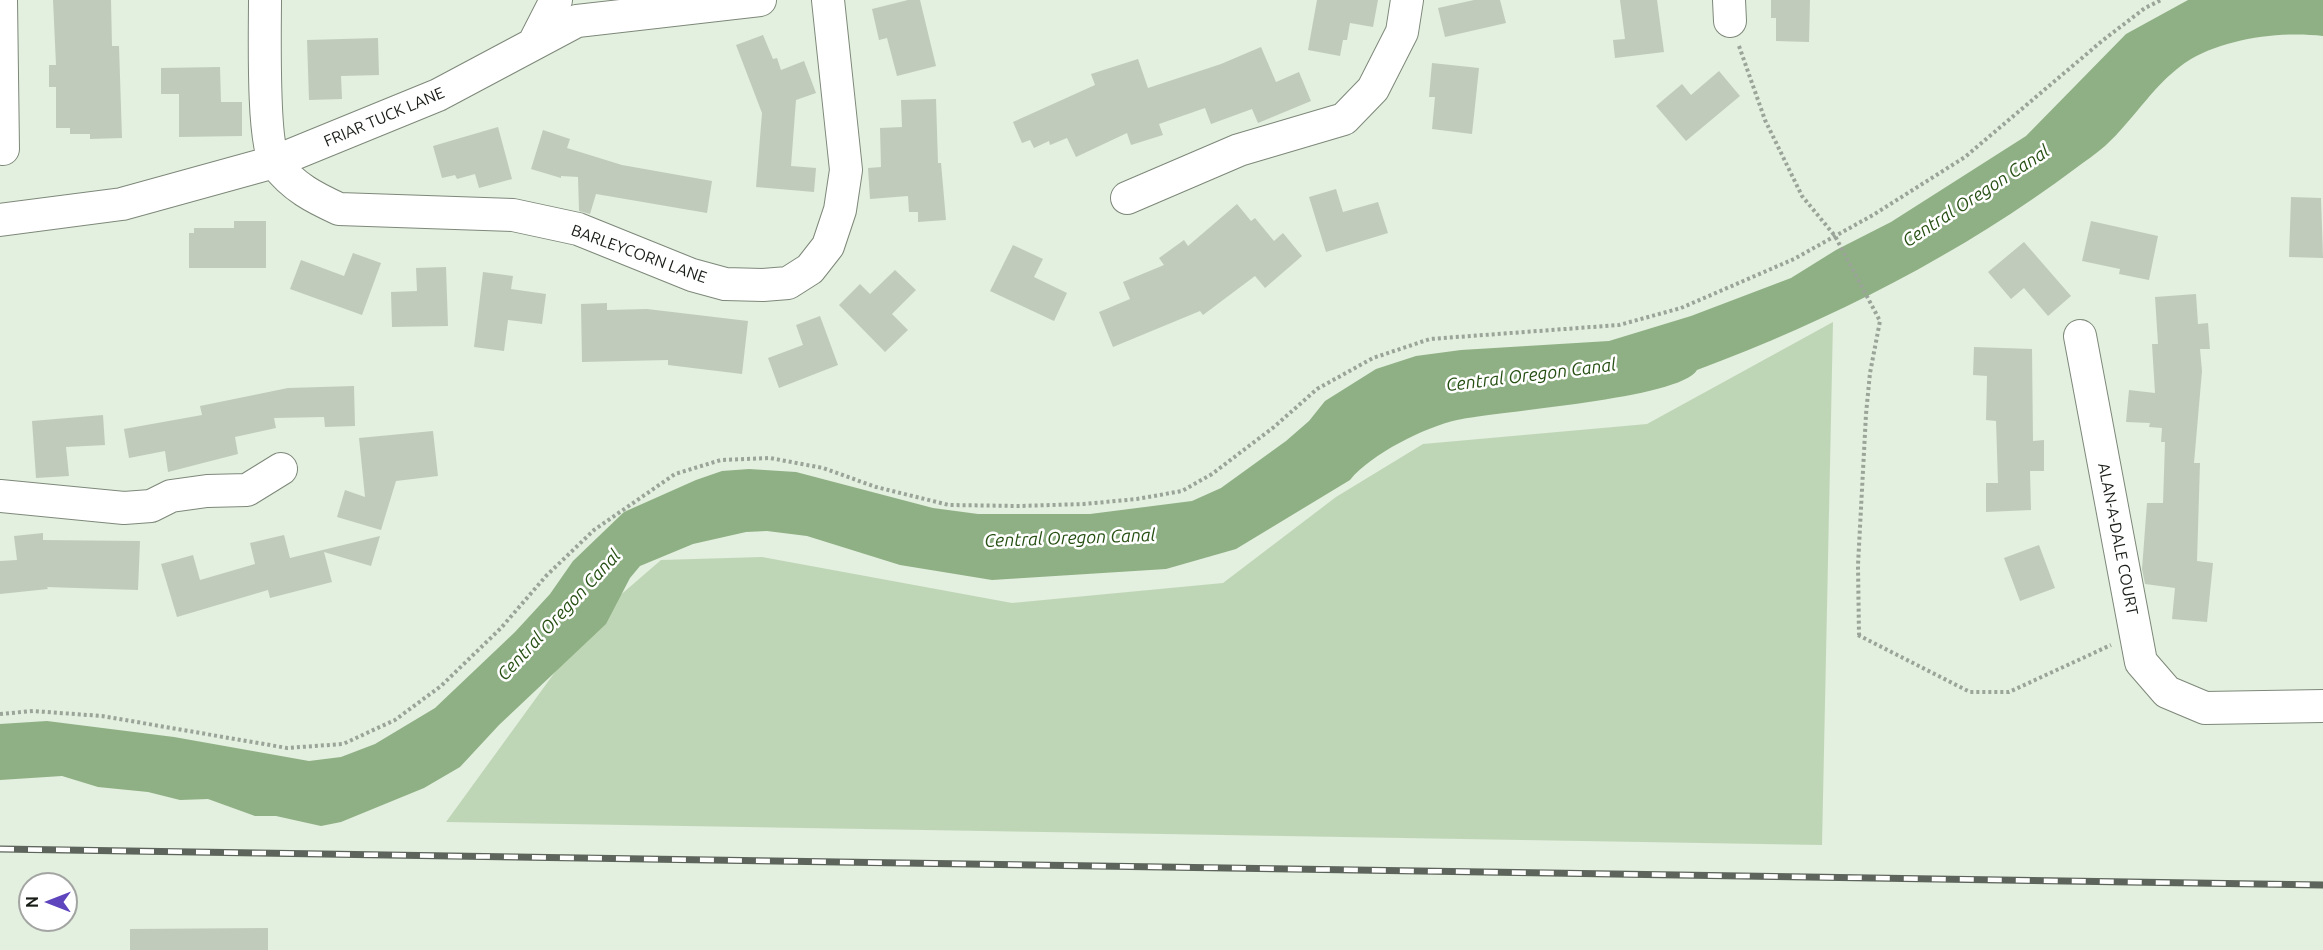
<!DOCTYPE html>
<style>
body{margin:0}
#map{position:relative;width:2323px;height:950px;overflow:hidden;background:#e3efdf;font-family:Ubuntu,sans-serif}
canvas{display:block}
.north{position:absolute;left:18px;top:872px;width:60px;height:60px;box-sizing:border-box;background:#fff;border:2px solid #a3a5a2;border-radius:50%;rotate:270deg;font-size:16px;font-weight:700;line-height:24px;text-align:center;color:#191d17}
.north::after{content:'';display:block;margin:auto;width:21px;height:27px;background:#5e44bd;clip-path:polygon(50% 0,100% 100%,50% 72%,0 100%)}
</style>
<div id="map">
<canvas width="2323" height="950"></canvas>
<div class="north">N</div>
</div>
<script>
const c = document.querySelector('canvas').getContext('2d');
c.lineJoin = 'round';
function paint(path, color) {
  c.fillStyle = color;
  c.fill(path, 'evenodd');
}
function trace(path, color, width, dash) {
  c.strokeStyle = color;
  c.lineWidth = width;
  c.lineCap = dash ? 'butt' : 'round';
  c.setLineDash(dash || []);
  c.stroke(path);
}
function label(font, color, halo, rows, align = 'center') {
  c.font = font + ' Ubuntu,sans-serif';
  c.lineWidth = 5;
  c.setLineDash([]);
  c.textBaseline = 'middle';
  c.strokeStyle = halo;
  c.fillStyle = color;
  for (const [text, x, y, turn = 0] of rows) {
    c.save();
    c.translate(x, y);
    c.rotate((+turn || 0) * Math.PI / 180);
    c.textAlign = isNaN(turn) ? turn : align;
    if (halo) c.strokeText(text, 0, 0);
    c.fillText(text, 0, 0);
    c.restore();
  }
}
const green = new Path2D(`
 M 1833,322 L 1822,845 L 446,822 L 595,617 L 661,560 L 762,557 L 1012,603 L 1223,583 L 1336,497 L 1423,444 L 1647,424 Z`);
const water = new Path2D(`
 M 2188,0 L 2323,0 L 2323,36 C 2282,31 2227,38 2191,59 C 2155,81 2135,119 2105,146 C 2096,154 2085,161 2076,168 C 1963,253 1829,321 1697,370 C 1680,399 1497,411 1457,420 C 1425,427 1371,454 1350,480 L 1236,549 L 1166,569 L 992,580 L 900,565 L 807,536 L 767,531 L 746,532 L 693,544 L 640,566 L 630,578 L 606,624 L 499,725 L 460,767 L 424,788 L 341,822 L 321,826 L 276,816 L 255,816 L 208,799 L 180,800 L 148,792 L 98,787 L 62,776 L 0,780 L 0,724 L 47,721 L 174,737 L 309,761 L 341,757 L 375,744 L 435,708 L 515,632 L 550,594 L 573,561 L 624,512 L 696,480 L 722,471 L 749,469 L 796,472 L 933,508 L 978,514 L 1090,514 L 1192,501 L 1221,488 L 1286,441 L 1309,421 L 1325,401 L 1376,369 L 1416,356 L 1461,350 L 1609,341 L 1691,316 L 1791,278 L 1836,250 L 1891,222 L 2026,136 L 2126,34 Z`);
const building = new Path2D(`
 M 53,0 L 111,0 L 112,46 L 119,46 L 122,138 L 90,139 L 90,134 L 70,134 L 70,128 L 56,128 L 56,87 L 49,87 L 49,65 L 56,65 Z
 M 908,0 L 920,0 L 936,66 L 897,76 L 887,38 L 879,40 L 872,9 Z
 M 1317,0 L 1378,0 L 1373,27 L 1350,23 L 1347,40 L 1343,40 L 1340,56 L 1308,50 Z
 M 1474,0 L 1500,0 L 1506,23 L 1445,37 L 1438,8 Z
 M 1620,0 L 1657,0 L 1664,52 L 1615,58 L 1613,40 L 1625,39 Z
 M 1771,0 L 1810,0 L 1809,42 L 1776,41 L 1776,18 L 1771,18 Z
 M 763,35 L 773,59 L 777,58 L 781,70 L 804,61 L 816,93 L 796,100 L 791,166 L 816,168 L 814,192 L 756,187 L 762,113 L 736,45 Z
 M 378,38 L 379,75 L 341,76 L 342,99 L 309,100 L 307,40 Z
 M 1261,47 L 1276,82 L 1299,72 L 1311,101 L 1258,123 L 1252,109 L 1211,124 L 1205,108 L 1159,124 L 1163,135 L 1131,145 L 1127,133 L 1076,157 L 1067,138 L 1050,145 L 1049,141 L 1034,148 L 1030,140 L 1022,143 L 1013,122 L 1095,85 L 1091,74 L 1138,59 L 1148,88 L 1221,64 Z
 M 1432,63 L 1479,68 L 1472,134 L 1432,129 L 1435,97 L 1429,97 Z
 M 220,67 L 221,102 L 242,102 L 242,136 L 179,137 L 179,94 L 161,94 L 161,68 Z
 M 1719,71 L 1740,96 L 1686,141 L 1656,106 L 1682,84 L 1691,95 Z
 M 936,99 L 938,163 L 941,163 L 946,220 L 918,222 L 918,212 L 909,212 L 908,196 L 870,199 L 868,168 L 881,167 L 880,128 L 902,127 L 901,100 Z
 M 498,127 L 512,179 L 479,188 L 475,174 L 457,179 L 455,175 L 442,178 L 433,146 Z
 M 543,130 L 570,139 L 567,148 L 622,165 L 712,181 L 707,213 L 596,194 L 590,214 L 579,211 L 578,177 L 561,176 L 561,178 L 531,169 Z
 M 1336,189 L 1343,212 L 1378,202 L 1388,233 L 1326,252 L 1309,197 Z
 M 2291,197 L 2321,198 L 2323,258 L 2289,257 Z
 M 1237,204 L 1251,221 L 1255,218 L 1274,241 L 1283,233 L 1302,256 L 1265,288 L 1255,276 L 1203,315 L 1200,311 L 1113,347 L 1099,312 L 1130,299 L 1123,282 L 1164,265 L 1159,258 L 1184,240 L 1188,246 Z
 M 234,221 L 266,221 L 266,268 L 189,268 L 189,233 L 194,233 L 194,228 L 234,228 Z
 M 2091,221 L 2158,236 L 2149,280 L 2119,274 L 2120,269 L 2082,261 Z
 M 2024,242 L 2071,296 L 2048,316 L 2024,288 L 2011,299 L 1988,272 Z
 M 1013,245 L 1043,259 L 1034,277 L 1067,293 L 1054,321 L 990,291 Z
 M 353,253 L 381,263 L 362,315 L 290,289 L 301,260 L 344,276 Z
 M 446,267 L 448,326 L 392,327 L 391,292 L 417,291 L 416,268 Z
 M 895,270 L 916,290 L 892,314 L 908,330 L 885,352 L 839,305 L 860,284 L 870,294 Z
 M 483,272 L 513,276 L 511,289 L 546,294 L 542,324 L 508,320 L 504,351 L 474,347 Z
 M 2196,294 L 2198,324 L 2208,323 L 2210,349 L 2200,349 L 2202,371 L 2194,463 L 2200,463 L 2197,561 L 2213,563 L 2207,622 L 2172,619 L 2175,588 L 2145,584 L 2142,569 L 2147,503 L 2163,503 L 2165,442 L 2161,442 L 2162,428 L 2149,427 L 2150,423 L 2126,422 L 2129,390 L 2155,393 L 2152,344 L 2158,344 L 2155,297 Z
 M 607,303 L 607,310 L 647,309 L 748,321 L 742,374 L 668,365 L 668,360 L 582,362 L 581,304 Z
 M 820,316 L 838,365 L 779,388 L 768,358 L 803,345 L 796,325 Z
 M 1974,347 L 2032,349 L 2033,441 L 2044,440 L 2044,471 L 2030,471 L 2031,510 L 1986,512 L 1986,483 L 1998,483 L 1996,421 L 1986,420 L 1987,376 L 1973,375 Z
 M 354,386 L 355,426 L 325,427 L 324,417 L 274,418 L 276,428 L 235,437 L 238,454 L 168,472 L 165,451 L 129,458 L 124,429 L 202,415 L 200,406 L 288,388 Z
 M 103,415 L 105,445 L 66,447 L 69,476 L 36,478 L 32,421 Z
 M 433,431 L 438,476 L 396,481 L 381,530 L 337,517 L 345,490 L 365,497 L 359,438 Z
 M 43,533 L 43,540 L 140,541 L 138,590 L 47,587 L 48,589 L 0,594 L 0,561 L 17,560 L 14,536 Z
 M 284,535 L 290,558 L 380,536 L 371,566 L 324,552 L 332,582 L 270,598 L 268,590 L 177,617 L 161,564 L 193,555 L 200,580 L 255,564 L 250,543 Z
 M 2039,545 L 2055,588 L 2020,601 L 2004,558 Z
 M 268,928 L 268,950 L 130,950 L 130,929 Z`);
const path = new Path2D(`
 M 1739,46 L 1765,120 L 1802,196 L 1835,236 L 1880,321 L 1870,373 L 1866,414 L 1858,565 L 1859,635
 M 1858,635 L 1970,692 L 2009,692 L 2111,645
 M 0,714 L 33,711 L 102,716 L 287,748 L 343,744 L 395,720 L 441,686 L 501,628 L 546,576 L 594,530 L 675,474 L 721,460 L 770,458 L 823,468 L 876,487 L 949,505 L 1019,506 L 1084,504 L 1137,499 L 1182,491 L 1212,474 L 1274,427 L 1317,389 L 1373,358 L 1430,339 L 1619,325 L 1681,308 L 1794,259 L 1873,215 L 1965,157 L 2102,41 L 2145,8 L 2161,0`);
const minor = new Path2D(`
 M 1,0 L 3,149
 M 265,0 C 265,30 262,145 276,164 C 293,187 315,198 339,209 L 513,215 L 578,229 L 692,275 L 725,284 L 763,285 L 788,283 L 810,269 L 828,246 L 840,210 L 846,170 L 828,0
 M 1729,0 L 1730,21
 M 535,41 L 556,0
 M 1127,198 L 1239,150 L 1344,119 L 1373,89 L 1402,32 L 1407,0
 M 0,220 L 122,204 L 274,162 L 438,95 L 577,21 L 760,0
 M 2080,336 L 2141,662 L 2167,692 L 2205,708 L 2323,706
 M 0,496 L 124,508 L 151,506 L 171,496 L 207,491 L 247,490 L 281,469`);
const rail = new Path2D(`
 M 0,849 L 2323,885`);
const streetNames = [
 ["FRIAR TUCK LANE",384,117,-23],
 ["BARLEYCORN LANE",639,254,20],
 ["ALAN-A-DALE COURT",2118,539,79]
];
const waterNames = [
 ["Central Oregon Canal",1976,196,-33],
 ["Central Oregon Canal",1531,375,-7],
 ["Central Oregon Canal",1070,538,-2],
 ["Central Oregon Canal",559,615,-47]
];
paint(green, '#bfd6b6');
paint(water, '#8fb084');
paint(building, '#c0cbbc');
trace(minor, '#7d8879', 34);
trace(path, '#9ba498', 4, [3, 3]);
trace(minor, '#fff', 32);
trace(rail, '#5d645b', 7);
trace(rail, '#fff', 4.5, [14]);
label('16px', '#191d17', '#fff', streetNames);
label('italic 18px', '#275013', '#fff', waterNames);
</script>
